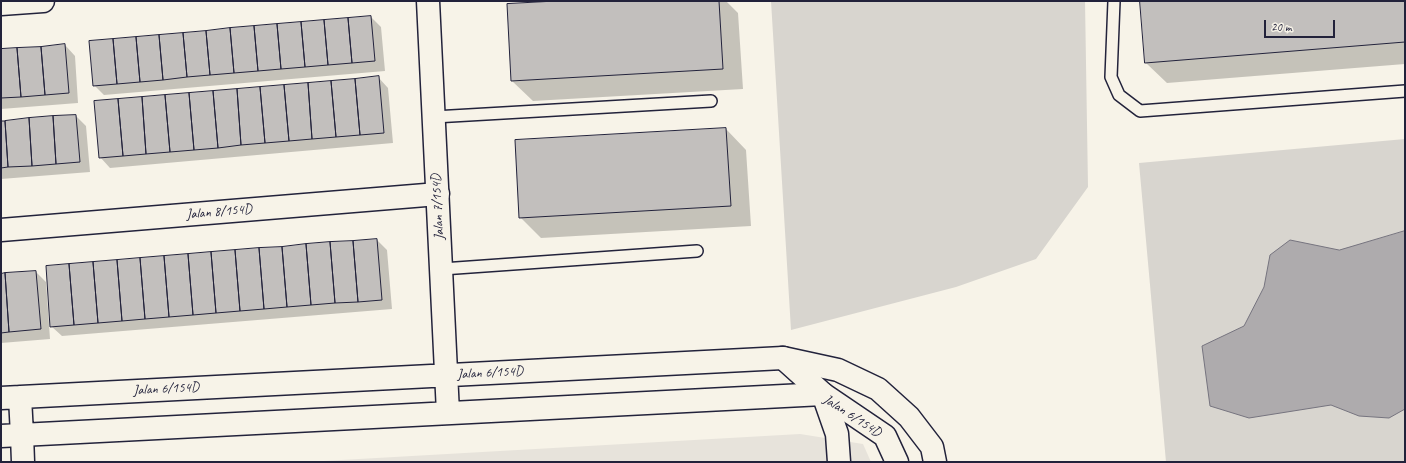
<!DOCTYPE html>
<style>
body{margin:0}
#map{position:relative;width:1406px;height:463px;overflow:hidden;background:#f7f3e8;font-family:Caveat,sans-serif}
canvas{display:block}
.frame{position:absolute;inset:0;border:2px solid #22223b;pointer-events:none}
.scale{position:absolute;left:1264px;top:20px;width:71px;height:18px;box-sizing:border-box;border:2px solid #22223b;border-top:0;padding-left:5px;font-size:12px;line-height:14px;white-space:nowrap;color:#22223b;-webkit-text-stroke:3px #f7f3e8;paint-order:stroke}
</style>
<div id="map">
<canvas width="1406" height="463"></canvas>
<div class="frame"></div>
<div class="scale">20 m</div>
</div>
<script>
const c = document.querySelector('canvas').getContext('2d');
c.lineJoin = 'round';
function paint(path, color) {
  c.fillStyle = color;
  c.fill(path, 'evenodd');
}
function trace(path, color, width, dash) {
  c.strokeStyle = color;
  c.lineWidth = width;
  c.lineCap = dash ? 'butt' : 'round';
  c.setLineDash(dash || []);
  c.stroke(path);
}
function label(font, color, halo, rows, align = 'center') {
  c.font = font + ' Caveat,sans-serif';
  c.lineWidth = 3;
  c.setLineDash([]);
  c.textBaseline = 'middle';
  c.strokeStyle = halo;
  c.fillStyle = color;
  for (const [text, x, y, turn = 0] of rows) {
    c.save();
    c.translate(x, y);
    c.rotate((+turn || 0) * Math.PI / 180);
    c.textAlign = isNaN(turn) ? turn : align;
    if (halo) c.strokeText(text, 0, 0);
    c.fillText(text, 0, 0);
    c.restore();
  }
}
const built = new Path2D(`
 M 800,434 L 863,444 L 871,462 L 306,462 Z`);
const green = new Path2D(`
 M 771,1 L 1085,1 L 1088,187 L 1036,259 L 956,287 L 791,330 Z
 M 1405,139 L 1405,462 L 1166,462 L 1139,163 Z`);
const water = new Path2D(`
 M 1405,231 L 1405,409 L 1389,418 L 1359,416 L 1331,405 L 1249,418 L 1210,406 L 1202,346 L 1244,326 L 1264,287 L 1270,255 L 1290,240 L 1339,250 Z`);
const shadow = new Path2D(`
 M 574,1 L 726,1 L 738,13 L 743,89 L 533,101 L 512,81 Z
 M 1141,1 L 1405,1 L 1405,64 L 1167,83 L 1146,63 Z
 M 371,17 L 381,27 L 385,71 L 104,95 L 94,85 Z
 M 65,45 L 75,56 L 78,103 L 1,109 L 1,50 Z
 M 378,77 L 388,88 L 393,143 L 110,168 L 100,157 Z
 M 76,116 L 86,126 L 90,172 L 1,179 L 1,122 Z
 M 726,129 L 746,150 L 751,226 L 541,238 L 520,217 Z
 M 377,240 L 387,250 L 392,309 L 62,336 L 51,326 Z
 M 36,272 L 46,282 L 50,339 L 1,343 L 1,275 Z`);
const building = new Path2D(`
 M 556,1 L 719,1 L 723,69 L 511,81 L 507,4 Z
 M 1140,1 L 1405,1 L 1405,42 L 1145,63 Z
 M 371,16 L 375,61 L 352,63 L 348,18 Z
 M 348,18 L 352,63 L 328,65 L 324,20 Z
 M 324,20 L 328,65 L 305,67 L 301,22 Z
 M 301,22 L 305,67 L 281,69 L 277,24 Z
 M 277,24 L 281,69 L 258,71 L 254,26 Z
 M 254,26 L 258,71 L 234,73 L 230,28 Z
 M 230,28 L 234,73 L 210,75 L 206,31 Z
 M 206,31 L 210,75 L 187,77 L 183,33 Z
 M 183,33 L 187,77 L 163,80 L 159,35 Z
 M 159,35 L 163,80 L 140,82 L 136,37 Z
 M 136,37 L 140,82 L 117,84 L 113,39 Z
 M 113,39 L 117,84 L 93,86 L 89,41 Z
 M 65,44 L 69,93 L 45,95 L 41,47 Z
 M 41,47 L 45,95 L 21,97 L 17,48 Z
 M 17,48 L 21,97 L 1,98 L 1,49 Z
 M 379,76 L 384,133 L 360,135 L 355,79 Z
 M 355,79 L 360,135 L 336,137 L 331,81 Z
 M 331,81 L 336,137 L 312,139 L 308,83 Z
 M 308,83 L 312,139 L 289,141 L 284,85 Z
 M 284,85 L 289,141 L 265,143 L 260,87 Z
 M 260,87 L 265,143 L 241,145 L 237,89 Z
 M 237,89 L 241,145 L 218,148 L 213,91 Z
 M 213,91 L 218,148 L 194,150 L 189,93 Z
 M 189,93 L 194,150 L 170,152 L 165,95 Z
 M 165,95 L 170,152 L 146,154 L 142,97 Z
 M 142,97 L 146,154 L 123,156 L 118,99 Z
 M 118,99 L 123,156 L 99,158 L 94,101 Z
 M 76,115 L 80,162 L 56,164 L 53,116 Z
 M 53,116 L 56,164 L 32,166 L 29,118 Z
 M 29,118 L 32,166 L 8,167 L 5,121 Z
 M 1,121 L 5,121 L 8,167 L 1,168 Z
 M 726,128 L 731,206 L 519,218 L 515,140 Z
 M 377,239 L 382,300 L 358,302 L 353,241 Z
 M 353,241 L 358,302 L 335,303 L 330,242 Z
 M 330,242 L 335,303 L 311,305 L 306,244 Z
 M 306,244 L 311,305 L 287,307 L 282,247 Z
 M 282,247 L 287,307 L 264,309 L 259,248 Z
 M 259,248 L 264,309 L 240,311 L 235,250 Z
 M 235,250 L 240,311 L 216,313 L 211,252 Z
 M 211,252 L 216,313 L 193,315 L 188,254 Z
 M 188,254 L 193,315 L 169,317 L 164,256 Z
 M 164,256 L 169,317 L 145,319 L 140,258 Z
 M 140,258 L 145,319 L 122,321 L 117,260 Z
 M 117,260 L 122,321 L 98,323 L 93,262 Z
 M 93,262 L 98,323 L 74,325 L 69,264 Z
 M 69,264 L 74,325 L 50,327 L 46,266 Z
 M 36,271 L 41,329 L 9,332 L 5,273 Z
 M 5,273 L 9,332 L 1,333 L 1,274 Z`);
const service = new Path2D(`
 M 1114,1 L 1111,77 L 1119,95 L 1140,111 L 1405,91
 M 434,117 L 711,101
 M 442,269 L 697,251`);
const minor = new Path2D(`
 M 1,4 L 43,1
 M 1,230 L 438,194
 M 783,358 L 823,394 L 837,434 L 839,462
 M 22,435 L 23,462`);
const tertiary = new Path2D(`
 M 428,1 L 448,413
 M 20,397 L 22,435
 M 1,398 L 783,358 L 838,370 L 878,389 L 909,417 L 932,447 L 935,462
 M 1,436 L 823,394 L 885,436 L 897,462`);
const streetNames = [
 ["Jalan 7/154D",438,207,-93],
 ["Jalan 8/154D",219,212,-5],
 ["Jalan 6/154D",490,373,-3],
 ["Jalan 6/154D",166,389,-3],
 ["Jalan 6/154D",852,416,33]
];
paint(built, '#e7e3db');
paint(green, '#d8d5cf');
paint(water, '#aeabad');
trace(water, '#76747f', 1);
paint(shadow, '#0003');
paint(building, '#c2bfbd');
trace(building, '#22223b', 1);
trace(service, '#22223b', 14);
trace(minor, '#22223b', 25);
trace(tertiary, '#22223b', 25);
trace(service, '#f7f3e8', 11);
trace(minor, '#f7f3e8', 22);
trace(tertiary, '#f7f3e8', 22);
label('14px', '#22223b', '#f7f3e8', streetNames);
</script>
